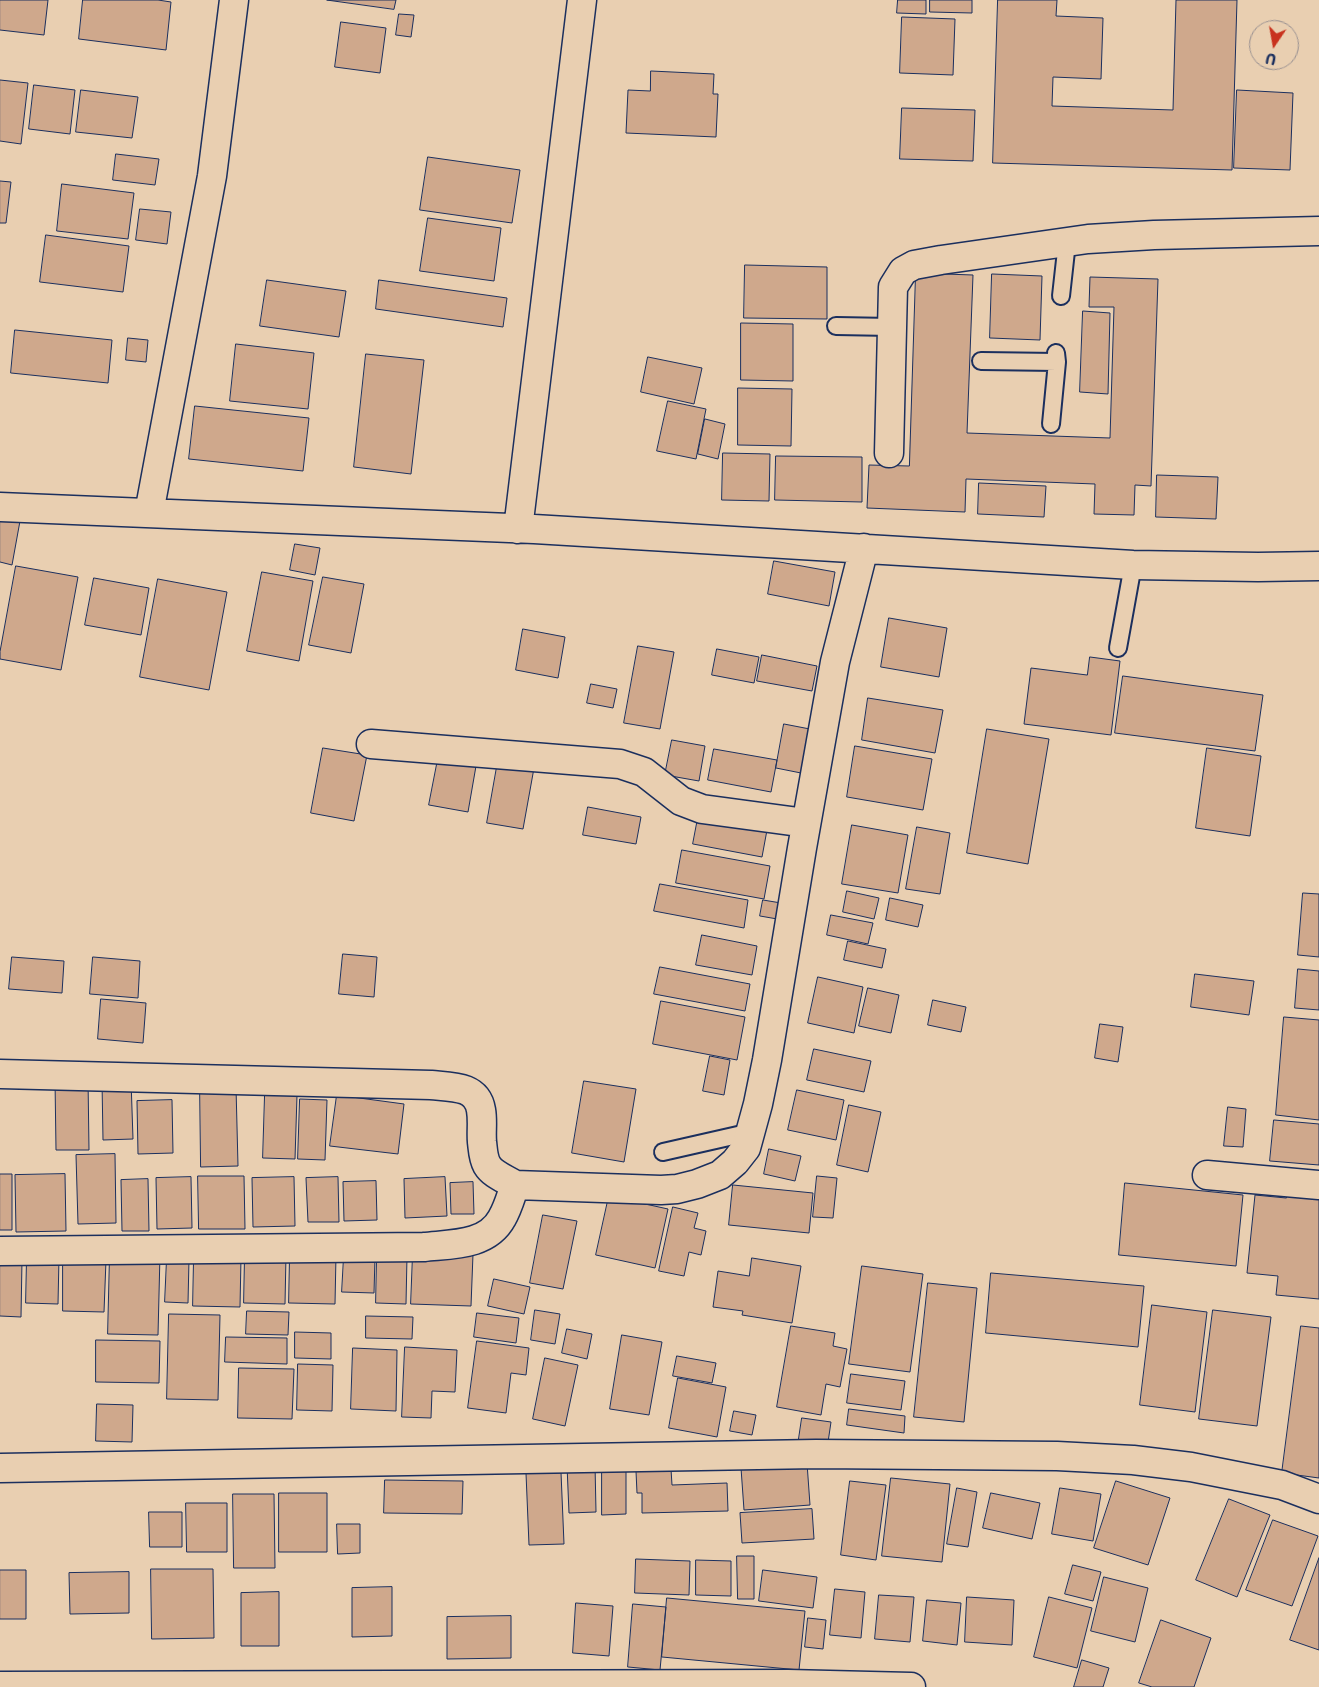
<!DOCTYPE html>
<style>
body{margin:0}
#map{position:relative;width:1319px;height:1687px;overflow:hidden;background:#e9cfb1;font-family:"Playpen Sans",sans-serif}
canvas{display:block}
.north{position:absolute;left:1249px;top:20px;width:50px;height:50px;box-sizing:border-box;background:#e9cfb1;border:1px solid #978f90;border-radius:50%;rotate:192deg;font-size:14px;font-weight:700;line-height:20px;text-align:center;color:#1b2f5e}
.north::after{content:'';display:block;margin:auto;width:18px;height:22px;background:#c8321e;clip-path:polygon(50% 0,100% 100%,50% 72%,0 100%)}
</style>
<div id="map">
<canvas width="1319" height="1687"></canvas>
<div class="north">U</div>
</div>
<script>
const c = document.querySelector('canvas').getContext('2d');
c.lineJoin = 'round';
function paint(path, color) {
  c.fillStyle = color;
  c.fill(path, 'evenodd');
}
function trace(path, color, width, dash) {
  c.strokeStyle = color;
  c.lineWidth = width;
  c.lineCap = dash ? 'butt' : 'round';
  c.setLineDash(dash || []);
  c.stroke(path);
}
const building = new Path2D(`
 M 0,0 L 48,0 L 44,35 L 0,30 Z
 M 83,0 L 158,0 L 171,2 L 166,50 L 79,39 Z
 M 327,0 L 396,0 L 394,9 Z
 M 898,0 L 926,0 L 926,14 L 897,13 Z
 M 930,0 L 972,0 L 972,13 L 930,12 Z
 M 998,0 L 1057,0 L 1056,16 L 1103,18 L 1101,79 L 1053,77 L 1052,106 L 1173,110 L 1176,0 L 1237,0 L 1232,170 L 993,163 Z
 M 399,14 L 414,15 L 411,37 L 396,35 Z
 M 902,17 L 955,19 L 953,75 L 900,73 Z
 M 341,22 L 386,28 L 380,73 L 335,67 Z
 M 651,71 L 714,74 L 713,94 L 718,94 L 716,137 L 626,133 L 628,90 L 650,91 Z
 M 0,80 L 28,83 L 21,144 L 0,141 Z
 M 34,85 L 75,90 L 70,134 L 29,129 Z
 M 81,90 L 138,97 L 132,138 L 76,132 Z
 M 1237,90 L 1293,93 L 1290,170 L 1234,168 Z
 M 902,108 L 975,110 L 973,161 L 900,159 Z
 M 116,154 L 159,159 L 155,185 L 113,180 Z
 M 428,157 L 520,170 L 512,223 L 420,210 Z
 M 0,181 L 11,182 L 6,223 L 0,223 Z
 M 62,184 L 134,193 L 128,239 L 57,231 Z
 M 140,209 L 171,212 L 167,244 L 136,240 Z
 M 428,218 L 501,228 L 494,281 L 420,271 Z
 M 46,235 L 129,246 L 123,292 L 40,282 Z
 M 745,265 L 827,267 L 827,319 L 744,318 Z
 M 916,273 L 973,275 L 967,433 L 1110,438 L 1114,307 L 1089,307 L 1090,277 L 1158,279 L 1151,486 L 1135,485 L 1134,515 L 1094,514 L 1095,484 L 966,479 L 965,512 L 867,508 L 869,465 L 909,466 Z
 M 992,274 L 1042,276 L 1040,340 L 990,338 Z
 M 267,280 L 346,291 L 339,337 L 260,326 Z
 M 379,280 L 507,298 L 503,327 L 376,309 Z
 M 1083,311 L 1110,313 L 1108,394 L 1080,392 Z
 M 741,323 L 793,324 L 793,381 L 741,380 Z
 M 15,330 L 112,340 L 108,383 L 11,373 Z
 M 128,338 L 148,340 L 146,362 L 126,360 Z
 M 236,344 L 314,353 L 308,409 L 230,401 Z
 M 366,354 L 424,360 L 411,474 L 354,467 Z
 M 648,357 L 702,368 L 694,404 L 641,392 Z
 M 738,388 L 792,389 L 791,446 L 738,445 Z
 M 668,401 L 706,409 L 696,459 L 657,451 Z
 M 195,406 L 309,418 L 303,471 L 189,459 Z
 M 705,419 L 725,424 L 718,459 L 698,454 Z
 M 723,453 L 770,454 L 769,501 L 722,500 Z
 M 776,456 L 862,457 L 862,502 L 775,500 Z
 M 1157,475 L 1218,477 L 1216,519 L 1156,517 Z
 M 979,483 L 1046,486 L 1044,517 L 978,514 Z
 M 0,517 L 20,521 L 12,565 L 0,562 Z
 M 295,544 L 320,548 L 315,575 L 290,570 Z
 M 774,561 L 835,572 L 829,606 L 768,594 Z
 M 16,566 L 78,577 L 61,670 L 0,659 L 0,652 Z
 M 262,572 L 313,581 L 299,661 L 247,651 Z
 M 323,577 L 364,584 L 351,653 L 309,645 Z
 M 94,578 L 149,588 L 141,635 L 85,625 Z
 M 158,579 L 227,592 L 209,690 L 140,677 Z
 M 889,618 L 947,628 L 939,677 L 881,667 Z
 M 523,629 L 565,637 L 558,678 L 516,670 Z
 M 638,646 L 674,652 L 660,729 L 624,723 Z
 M 717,649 L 759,657 L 754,683 L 712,675 Z
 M 762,655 L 817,666 L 812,691 L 757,681 Z
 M 1090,657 L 1120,661 L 1111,735 L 1024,724 L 1031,668 L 1087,675 Z
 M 1123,676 L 1263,695 L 1255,751 L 1115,733 Z
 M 591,684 L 617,689 L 613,708 L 587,703 Z
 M 868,698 L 943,710 L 935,753 L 862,740 Z
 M 784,724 L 815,730 L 806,774 L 776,768 Z
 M 987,729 L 1049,739 L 1028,864 L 967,853 Z
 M 672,740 L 705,746 L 699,781 L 665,775 Z
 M 855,746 L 932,759 L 923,810 L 847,797 Z
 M 323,748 L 367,755 L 354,821 L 311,813 Z
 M 1207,748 L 1261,756 L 1250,836 L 1196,828 Z
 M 714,749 L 777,760 L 771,792 L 708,780 Z
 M 438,759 L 476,766 L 468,812 L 429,805 Z
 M 498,761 L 534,768 L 523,829 L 487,823 Z
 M 588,807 L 641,817 L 636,844 L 583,835 Z
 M 698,818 L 767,830 L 762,857 L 693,844 Z
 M 852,825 L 908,835 L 898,893 L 842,884 Z
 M 917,827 L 950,833 L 940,894 L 906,889 Z
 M 682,850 L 770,866 L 764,899 L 676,883 Z
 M 660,884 L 748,900 L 744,928 L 654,911 Z
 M 847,891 L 879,898 L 874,919 L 843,912 Z
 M 1303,893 L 1319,894 L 1319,957 L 1298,955 Z
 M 890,898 L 923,905 L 918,927 L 886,920 Z
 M 763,900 L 787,904 L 783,920 L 760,916 Z
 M 831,915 L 873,923 L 868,944 L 827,935 Z
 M 702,935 L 757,946 L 752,975 L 696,965 Z
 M 848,941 L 886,949 L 882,968 L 844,960 Z
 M 343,954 L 377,957 L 374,997 L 339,994 Z
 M 12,957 L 64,961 L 62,993 L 9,989 Z
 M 93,957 L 140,961 L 138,998 L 90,994 Z
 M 660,967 L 750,984 L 745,1011 L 654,994 Z
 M 1298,969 L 1319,971 L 1319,1010 L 1295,1008 Z
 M 1195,974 L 1254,981 L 1249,1015 L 1191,1007 Z
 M 818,977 L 863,987 L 854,1033 L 808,1023 Z
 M 868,988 L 899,995 L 891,1033 L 859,1026 Z
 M 101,999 L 146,1003 L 143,1043 L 98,1039 Z
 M 933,1000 L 966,1007 L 961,1032 L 928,1025 Z
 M 661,1001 L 745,1017 L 737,1060 L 653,1044 Z
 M 1284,1017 L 1319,1020 L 1319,1120 L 1276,1115 Z
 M 1100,1024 L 1123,1027 L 1118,1062 L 1095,1058 Z
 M 814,1049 L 871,1061 L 864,1092 L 807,1080 Z
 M 710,1056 L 730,1060 L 724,1095 L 703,1091 Z
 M 88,1078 L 89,1150 L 56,1150 L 55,1079 Z
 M 131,1080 L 133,1139 L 103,1140 L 102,1081 Z
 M 584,1081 L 636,1089 L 624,1162 L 572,1153 Z
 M 200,1087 L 236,1087 L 238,1166 L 201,1167 Z
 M 797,1090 L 844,1100 L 836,1140 L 788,1130 Z
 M 265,1094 L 297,1095 L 295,1159 L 263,1158 Z
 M 337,1095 L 404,1104 L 398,1154 L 330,1146 Z
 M 300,1099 L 327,1100 L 325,1160 L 298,1159 Z
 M 172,1100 L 173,1153 L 138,1154 L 137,1101 Z
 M 849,1105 L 881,1112 L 868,1172 L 837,1165 Z
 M 1228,1107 L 1246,1109 L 1243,1147 L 1224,1146 Z
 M 1274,1120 L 1319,1124 L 1319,1165 L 1270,1161 Z
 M 769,1149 L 801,1156 L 795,1181 L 764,1174 Z
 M 115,1154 L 116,1223 L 78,1224 L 76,1155 Z
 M 0,1174 L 12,1174 L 12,1230 L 0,1230 Z
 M 65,1174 L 66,1231 L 16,1232 L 15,1175 Z
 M 198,1176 L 244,1176 L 245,1229 L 199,1229 Z
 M 817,1176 L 837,1178 L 833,1218 L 813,1217 Z
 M 191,1177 L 192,1228 L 157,1229 L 156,1178 Z
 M 294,1177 L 295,1226 L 253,1227 L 252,1178 Z
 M 338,1177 L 339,1222 L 308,1222 L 306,1178 Z
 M 445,1177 L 447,1216 L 405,1218 L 404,1179 Z
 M 148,1179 L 149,1231 L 122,1231 L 121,1180 Z
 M 376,1181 L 377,1220 L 344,1221 L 343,1182 Z
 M 473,1182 L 474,1214 L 451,1214 L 450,1183 Z
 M 1125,1183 L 1243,1195 L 1236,1266 L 1119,1255 Z
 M 733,1185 L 813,1193 L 809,1233 L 729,1225 Z
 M 1287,1186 L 1319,1189 L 1319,1299 L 1276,1295 L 1278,1276 L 1247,1273 L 1255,1195 L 1286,1198 Z
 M 609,1196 L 668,1209 L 655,1268 L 596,1255 Z
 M 673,1207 L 698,1213 L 694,1228 L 706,1231 L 701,1255 L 689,1252 L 684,1276 L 659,1271 Z
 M 543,1215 L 577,1221 L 563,1289 L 530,1283 Z
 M 110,1253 L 160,1254 L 158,1335 L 108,1334 Z
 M 413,1253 L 473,1254 L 471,1306 L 411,1304 Z
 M 245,1254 L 286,1255 L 285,1304 L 244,1303 Z
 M 290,1254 L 336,1255 L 335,1304 L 289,1303 Z
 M 377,1255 L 407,1256 L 406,1304 L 376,1303 Z
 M 27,1256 L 59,1257 L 58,1304 L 26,1303 Z
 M 344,1256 L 375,1257 L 374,1293 L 342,1292 Z
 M 194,1257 L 241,1258 L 240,1307 L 193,1306 Z
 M 167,1258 L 189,1259 L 188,1303 L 165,1302 Z
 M 752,1258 L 801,1266 L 792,1323 L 742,1315 L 743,1311 L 713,1307 L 718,1271 L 749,1276 Z
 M 0,1259 L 22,1260 L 21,1317 L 0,1316 Z
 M 63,1259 L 106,1260 L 104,1312 L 63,1311 Z
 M 862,1266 L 923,1274 L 910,1372 L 849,1364 Z
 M 991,1273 L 1144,1286 L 1138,1347 L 986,1333 Z
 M 494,1279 L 530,1287 L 524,1314 L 488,1306 Z
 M 928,1283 L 977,1288 L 964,1422 L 914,1417 Z
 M 1152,1305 L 1207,1312 L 1195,1412 L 1140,1405 Z
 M 535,1310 L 560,1314 L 555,1344 L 531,1340 Z
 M 1213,1310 L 1271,1317 L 1257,1426 L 1199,1419 Z
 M 247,1311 L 289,1312 L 288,1335 L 246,1334 Z
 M 477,1313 L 519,1318 L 516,1343 L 474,1337 Z
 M 169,1314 L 220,1315 L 218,1400 L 167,1399 Z
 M 366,1316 L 413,1317 L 412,1339 L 366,1338 Z
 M 791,1326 L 835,1333 L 833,1346 L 847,1349 L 840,1387 L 826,1384 L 821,1415 L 777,1407 Z
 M 1301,1326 L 1319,1328 L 1319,1478 L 1282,1473 Z
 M 567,1329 L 592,1334 L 587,1359 L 562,1353 Z
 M 295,1332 L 331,1333 L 331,1359 L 295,1358 Z
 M 622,1335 L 662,1342 L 649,1415 L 610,1409 Z
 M 226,1337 L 287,1338 L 287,1364 L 225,1362 Z
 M 96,1340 L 160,1341 L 159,1383 L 96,1382 Z
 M 477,1341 L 529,1348 L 526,1375 L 511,1373 L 506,1413 L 468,1408 Z
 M 405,1347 L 457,1350 L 455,1392 L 432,1391 L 431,1418 L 402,1417 Z
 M 353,1348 L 397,1350 L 396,1411 L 351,1409 Z
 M 677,1356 L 716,1363 L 712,1383 L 673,1376 Z
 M 545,1358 L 578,1365 L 565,1426 L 533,1419 Z
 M 298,1364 L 333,1365 L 332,1411 L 297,1410 Z
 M 239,1368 L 294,1369 L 292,1419 L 238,1418 Z
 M 851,1374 L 905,1381 L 901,1410 L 847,1403 Z
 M 678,1378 L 726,1387 L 717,1437 L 669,1428 Z
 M 97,1404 L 133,1405 L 132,1442 L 96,1441 Z
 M 849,1409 L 905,1416 L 904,1433 L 847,1425 Z
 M 734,1411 L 756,1415 L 752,1435 L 730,1431 Z
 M 802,1418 L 831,1422 L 827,1449 L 798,1445 Z
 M 807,1463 L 810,1505 L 744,1510 L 741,1468 Z
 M 595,1464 L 596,1512 L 569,1513 L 567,1465 Z
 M 602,1466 L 626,1466 L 626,1514 L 602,1515 Z
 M 671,1469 L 672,1485 L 727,1483 L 728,1511 L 642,1513 L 642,1493 L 637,1493 L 636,1471 Z
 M 561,1472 L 564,1544 L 529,1545 L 526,1473 Z
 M 891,1478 L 950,1484 L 942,1562 L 882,1556 Z
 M 385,1480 L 463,1481 L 462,1514 L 384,1513 Z
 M 850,1481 L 886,1485 L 876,1560 L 841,1555 Z
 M 1116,1481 L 1170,1498 L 1148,1565 L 1094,1548 Z
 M 957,1488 L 977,1492 L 968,1547 L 947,1544 Z
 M 1060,1488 L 1101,1494 L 1093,1541 L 1052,1534 Z
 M 279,1493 L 327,1493 L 327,1552 L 279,1552 Z
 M 991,1493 L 1040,1503 L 1032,1539 L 983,1528 Z
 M 233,1494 L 274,1494 L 275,1568 L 234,1568 Z
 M 1229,1499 L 1270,1515 L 1237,1597 L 1196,1580 Z
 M 186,1503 L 227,1503 L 227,1552 L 187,1552 Z
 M 812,1509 L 814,1539 L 742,1543 L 740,1513 Z
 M 149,1512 L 182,1512 L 182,1547 L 150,1547 Z
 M 1273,1520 L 1318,1536 L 1292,1606 L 1246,1590 Z
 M 337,1524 L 360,1524 L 360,1553 L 338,1554 Z
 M 737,1556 L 754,1556 L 754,1599 L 738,1599 Z
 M 1319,1558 L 1319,1650 L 1290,1640 Z
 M 636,1559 L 690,1561 L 689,1595 L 635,1593 Z
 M 696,1560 L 731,1561 L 731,1596 L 696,1595 Z
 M 1073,1565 L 1101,1572 L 1093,1601 L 1065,1594 Z
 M 151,1569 L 213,1569 L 214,1638 L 152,1639 Z
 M 0,1570 L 26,1570 L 26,1619 L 0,1619 Z
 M 763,1570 L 817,1577 L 813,1608 L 759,1601 Z
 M 129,1572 L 129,1613 L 70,1614 L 69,1573 Z
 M 1104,1577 L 1148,1588 L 1135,1642 L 1091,1631 Z
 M 392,1587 L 392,1636 L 352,1637 L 352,1588 Z
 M 835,1589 L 865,1592 L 861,1638 L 830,1635 Z
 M 279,1592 L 279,1646 L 241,1646 L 241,1593 Z
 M 879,1595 L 914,1597 L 910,1642 L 875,1639 Z
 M 967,1597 L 1014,1600 L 1012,1645 L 965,1642 Z
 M 1049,1597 L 1092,1608 L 1077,1668 L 1034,1657 Z
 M 667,1598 L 805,1611 L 799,1670 L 662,1657 Z
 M 927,1600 L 961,1603 L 957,1645 L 923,1641 Z
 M 576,1603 L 613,1606 L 609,1656 L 573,1653 Z
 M 633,1604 L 666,1607 L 660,1670 L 628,1667 Z
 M 511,1616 L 511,1658 L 447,1659 L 447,1617 Z
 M 808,1618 L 826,1620 L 823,1649 L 805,1647 Z
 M 1161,1620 L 1211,1638 L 1194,1687 L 1152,1687 L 1139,1683 Z
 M 1082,1660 L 1109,1668 L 1103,1687 L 1074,1687 Z`);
const service = new Path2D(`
 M 1061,296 L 1067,242
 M 836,326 L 892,327
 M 981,361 L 1057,362
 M 1051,424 L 1057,362 L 1056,353
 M 1118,648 L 1133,565
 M 663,1152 L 751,1132`);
const minor = new Path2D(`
 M 889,453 L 893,287 L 903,271 L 914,265 L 941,260 L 1088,239 L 1154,235 L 1319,231
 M 0,507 L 534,529 L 1133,565 L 1258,567 L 1319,566
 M 149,513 L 212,176 L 234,0
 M 518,529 L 582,0
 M 371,744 L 620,764 L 644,772 L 681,801 L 702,809 L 806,823
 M 0,1074 L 431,1085 C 451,1087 477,1085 481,1110 C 483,1121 481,1132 482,1142 C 483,1150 483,1158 487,1165 C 493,1175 506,1179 515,1185 L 661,1190 L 677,1189 L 697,1184 L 720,1175 L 735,1162 L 746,1148 L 758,1104 L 767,1060 L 802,848 L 835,662 L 864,548
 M 1207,1175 L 1319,1185
 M 0,1251 L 424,1247 C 451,1244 487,1246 502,1218 C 508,1208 511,1196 515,1185
 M 0,1468 L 816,1454 L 1057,1456 L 1133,1460 L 1191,1467 L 1282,1485 L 1319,1499
 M 0,1686 L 788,1684 L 911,1687`);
paint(building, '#cfa88c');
trace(building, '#1b2f5e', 1);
trace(service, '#1b2f5e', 20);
trace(minor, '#1b2f5e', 31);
trace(service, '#e9cfb1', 16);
trace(minor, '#e9cfb1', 28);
</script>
